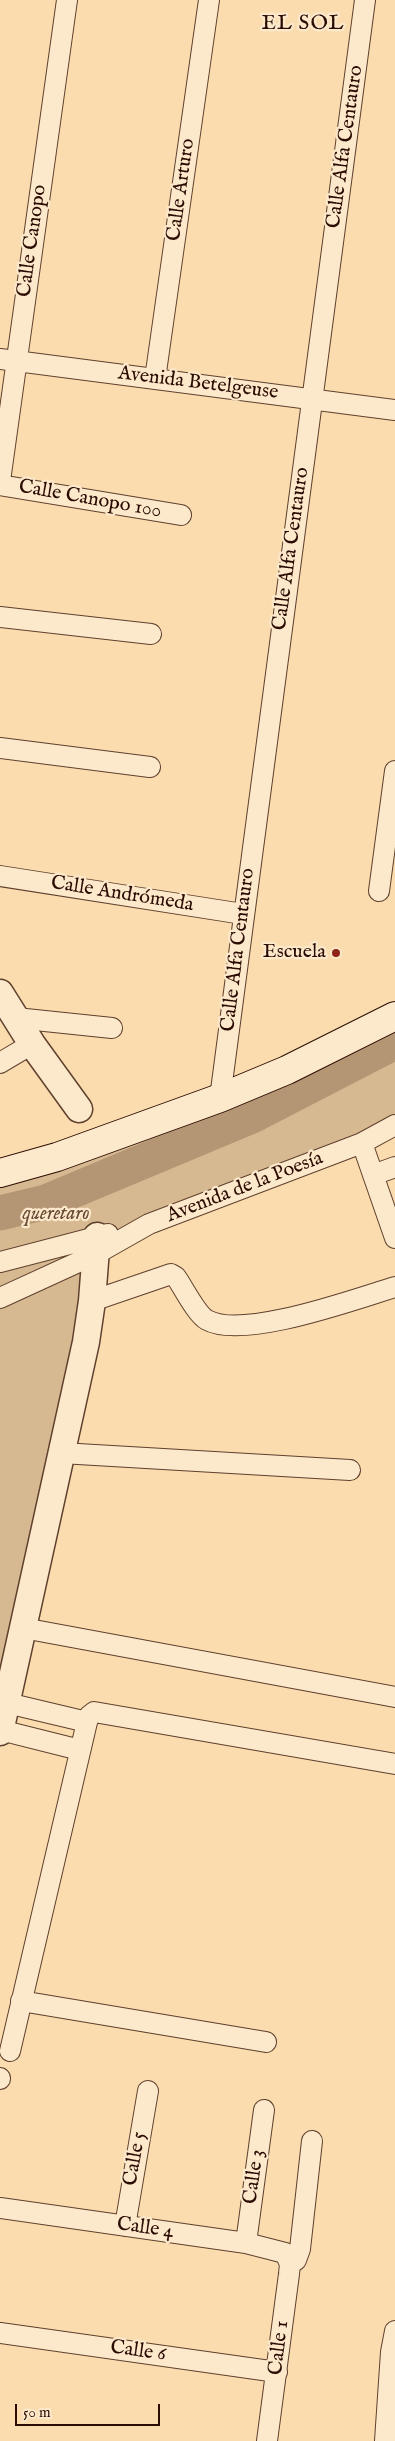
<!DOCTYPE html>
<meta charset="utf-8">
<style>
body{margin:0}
#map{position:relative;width:395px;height:2441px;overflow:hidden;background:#fadcae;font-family:"IM FELL English",serif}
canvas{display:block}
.scale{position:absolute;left:15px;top:2404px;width:145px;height:22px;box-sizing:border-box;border:2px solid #2b0c03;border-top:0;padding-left:6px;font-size:15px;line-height:18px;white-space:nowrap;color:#2b0c03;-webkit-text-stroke:4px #fce8ca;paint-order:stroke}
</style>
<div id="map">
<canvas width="395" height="2441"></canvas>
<div class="scale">50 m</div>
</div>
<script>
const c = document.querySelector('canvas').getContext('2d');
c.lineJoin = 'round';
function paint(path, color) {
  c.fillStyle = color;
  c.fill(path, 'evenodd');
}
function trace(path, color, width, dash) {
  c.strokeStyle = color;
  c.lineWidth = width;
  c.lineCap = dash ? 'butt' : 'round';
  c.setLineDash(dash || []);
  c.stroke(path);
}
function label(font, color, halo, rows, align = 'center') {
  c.font = font + ' "IM FELL English",serif';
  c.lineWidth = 4.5;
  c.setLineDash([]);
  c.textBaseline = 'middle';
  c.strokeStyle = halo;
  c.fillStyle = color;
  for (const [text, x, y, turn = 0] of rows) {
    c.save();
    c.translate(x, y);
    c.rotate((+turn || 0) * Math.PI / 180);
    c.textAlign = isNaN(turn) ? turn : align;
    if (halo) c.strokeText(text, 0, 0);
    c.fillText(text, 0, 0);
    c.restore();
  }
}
const green = new Path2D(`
 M 395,1016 L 395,1121 L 96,1254 L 0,1731 L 0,1173 Z`);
const river = new Path2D(`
 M 0,1213 L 46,1202 L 254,1115 L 395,1042`);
const minor = new Path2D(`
 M 0,359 L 395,410
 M 155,379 L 209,0
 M 0,481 L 67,0
 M 0,485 L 181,515
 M 0,617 L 151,634
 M 0,748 L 150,767
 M 0,876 L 243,914
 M 379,891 L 395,771
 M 16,1018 L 112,1028
 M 0,1063 L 32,1044
 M 220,1098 L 365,0
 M 362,1143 L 395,1238
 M 373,1175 L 395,1167
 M 0,1262 L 108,1234
 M 0,1298 L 96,1254 L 149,1224 L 362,1143 L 395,1125
 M 92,1301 L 171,1274 L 176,1277 C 183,1287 197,1315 207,1320 C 243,1340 355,1299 395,1287
 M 61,1453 L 350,1470
 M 23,1628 L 395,1697
 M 7,1703 L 87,1722
 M 0,1730 L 80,1750
 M 21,2001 L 266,2042
 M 10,2051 L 87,1722 L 89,1716 L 94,1712 L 395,1764
 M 0,2079 L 0,2078
 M 0,2208 L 246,2243 L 285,2253 L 290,2264 L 289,2274 L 267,2441
 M 125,2226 L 148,2091
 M 246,2243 L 264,2110
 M 290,2264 L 296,2260 L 300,2249 L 312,2141
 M 0,2333 L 277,2372
 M 385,2441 L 391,2352 L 395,2331`);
const tertiary = new Path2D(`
 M 0,993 L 32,1044 L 79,1109
 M 0,1732 L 86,1342 L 92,1301 L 97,1236`);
const secondary = new Path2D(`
 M 0,1173 L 57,1157 L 220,1098 L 287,1070 L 395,1016`);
const markers = [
 [336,953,5,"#8f2418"]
];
const streetNames = [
 ["Calle Alfa Centauro",346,147,-82],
 ["Calle Arturo",182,190,-82],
 ["Calle Canopo",33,241,-82],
 ["Avenida Betelgeuse",198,384,7],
 ["Calle Canopo 100",90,500,10],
 ["Calle Alfa Centauro",292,549,-82],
 ["Calle Andrómeda",122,895,9],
 ["Calle Alfa Centauro",239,950,-83],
 ["Avenida de la Poesía",245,1188,-21],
 ["Calle 5",136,2159,-80],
 ["Calle 3",255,2177,-82],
 ["Calle 4",145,2229,8],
 ["Calle 1",280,2348,-83],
 ["Calle 6",138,2352,8]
];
const poiNames = [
 ["Escuela",326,953]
];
const parkNames = [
 ["queretaro",56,1215]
];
const neighbourhoodNames = [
 ["EL SOL",303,25]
];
paint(green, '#d7b991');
trace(river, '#b49574', 35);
trace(minor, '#5f402e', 22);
trace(tertiary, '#5f402e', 29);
trace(secondary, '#2b0c03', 30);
trace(minor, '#fce8ca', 20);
trace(tertiary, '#fce8ca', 26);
trace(secondary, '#fce8ca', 28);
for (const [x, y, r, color] of markers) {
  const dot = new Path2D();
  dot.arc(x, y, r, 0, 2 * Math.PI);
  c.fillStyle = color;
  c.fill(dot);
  trace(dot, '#fce8ca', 2);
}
label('20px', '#2b0c03', '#fce8ca', streetNames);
label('20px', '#2b0c03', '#fce8ca', poiNames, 'right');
label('italic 20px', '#674935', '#fce8ca', parkNames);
c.letterSpacing = '1px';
label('21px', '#2b0c03', '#fce8ca', neighbourhoodNames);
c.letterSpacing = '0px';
</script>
